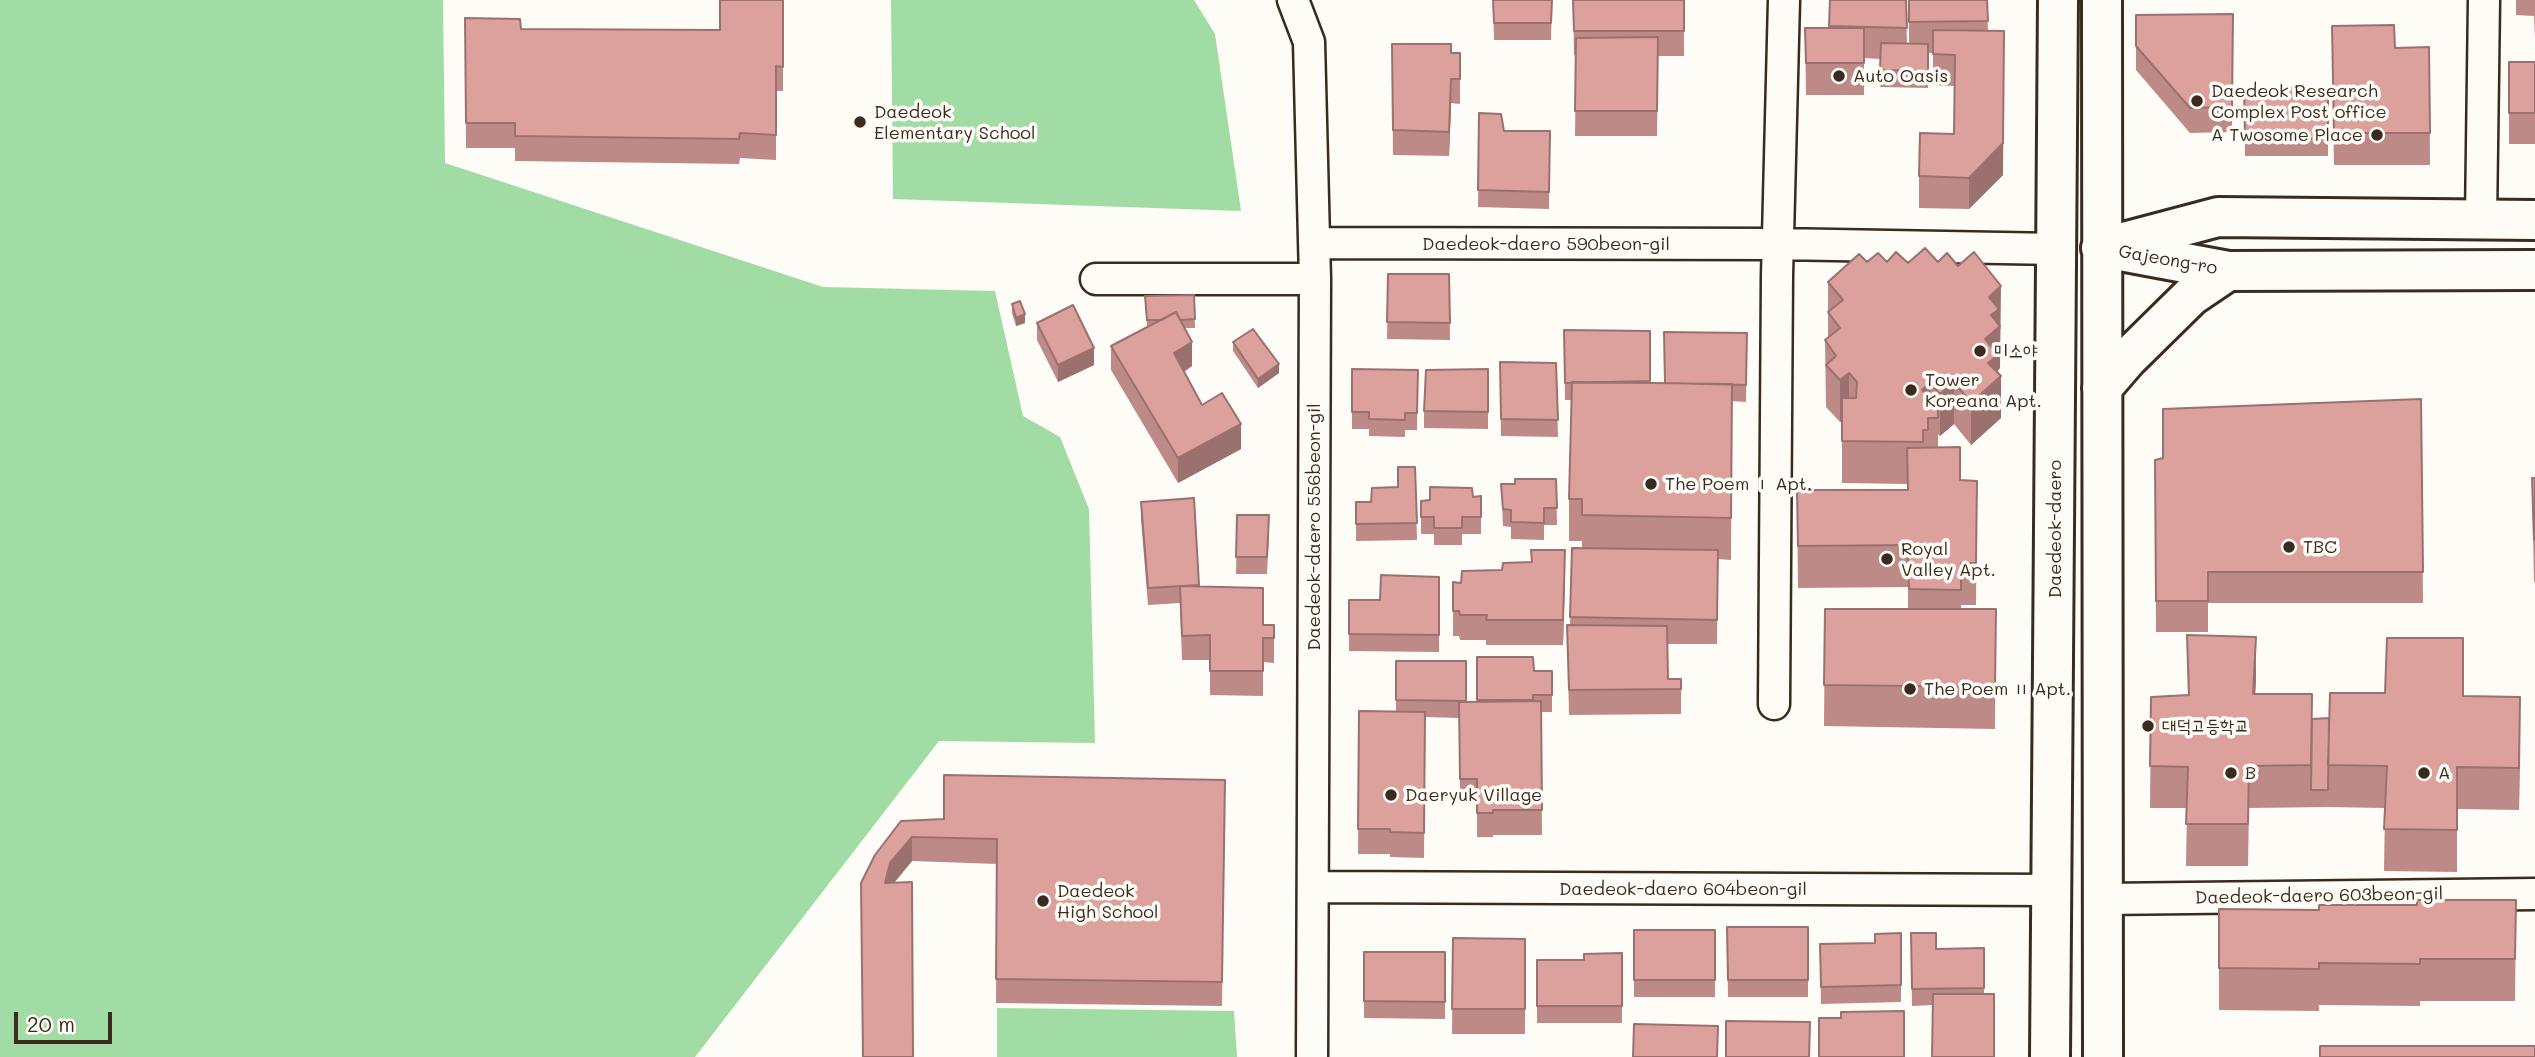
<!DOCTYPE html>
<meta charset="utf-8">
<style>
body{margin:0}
#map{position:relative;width:2535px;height:1057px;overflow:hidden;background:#fdfcf7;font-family:Mali,sans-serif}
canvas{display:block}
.scale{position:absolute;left:14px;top:1012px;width:98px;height:32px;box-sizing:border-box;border:4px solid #3b2a1e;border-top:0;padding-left:9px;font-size:21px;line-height:24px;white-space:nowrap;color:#3b2a1e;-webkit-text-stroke:5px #fdfcf7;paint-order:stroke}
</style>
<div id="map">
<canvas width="2535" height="1057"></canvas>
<div class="scale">20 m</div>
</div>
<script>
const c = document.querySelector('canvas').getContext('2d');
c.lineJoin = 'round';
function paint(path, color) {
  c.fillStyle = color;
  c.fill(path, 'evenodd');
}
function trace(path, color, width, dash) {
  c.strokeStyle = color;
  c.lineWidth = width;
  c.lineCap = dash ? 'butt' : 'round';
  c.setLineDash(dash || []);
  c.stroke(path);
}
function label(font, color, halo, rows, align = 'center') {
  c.font = font + ' Mali,"Poor Story",sans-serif';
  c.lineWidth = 7;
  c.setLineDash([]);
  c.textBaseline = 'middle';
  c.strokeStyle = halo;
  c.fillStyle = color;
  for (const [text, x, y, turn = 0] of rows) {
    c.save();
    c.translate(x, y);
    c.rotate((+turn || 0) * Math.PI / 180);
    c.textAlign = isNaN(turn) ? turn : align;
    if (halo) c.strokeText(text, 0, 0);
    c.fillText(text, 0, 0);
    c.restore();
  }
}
const green = new Path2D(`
 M 0,0 L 443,0 L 445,163 L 823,287 L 995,291 L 1023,416 L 1060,437 L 1089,509 L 1095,743 L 939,741 L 695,1057 L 0,1057 Z
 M 891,0 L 1194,0 L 1215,34 L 1241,211 L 893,199 Z
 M 997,1008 L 1234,1011 L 1237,1057 L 997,1057 Z`);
const minor = new Path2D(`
 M 1293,0 L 1309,42 L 1315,279 L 1312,1057
 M 2481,220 L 2484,0
 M 1314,243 L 1778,244 L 2057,249
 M 1096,279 L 1315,279
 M 1774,704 L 1777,276 L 1784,0
 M 1314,887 L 2052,890
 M 2103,899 L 2535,894`);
const primary = new Path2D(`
 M 2102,0 L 2103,1057
 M 2101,248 L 2218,217 L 2535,220
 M 2110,249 L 2228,271 L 2535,270
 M 2102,388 L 2127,359 L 2191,296 L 2228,271
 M 2050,1057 L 2058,0`);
const wall = new Path2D(`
 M 783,0 L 783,91 L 776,91 L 776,160 L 740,158 L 739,164 L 515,161 L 515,148 L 466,148 L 465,18 L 521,29 L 720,30 Z
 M 1493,0 L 1552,0 L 1551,40 L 1494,40 Z
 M 1573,0 L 1684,0 L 1684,56 L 1658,56 L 1657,136 L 1575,136 L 1576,55 L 1574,55 Z
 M 1830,0 L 1906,0 L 1907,44 L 1909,44 L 1909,0 L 1987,0 L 1988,31 L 2003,175 L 1969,209 L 1919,208 L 1919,176 L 1954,134 L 1955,86 L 1933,85 L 1933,53 L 1928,53 L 1928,88 L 1880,87 L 1880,59 L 1864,58 L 1864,95 L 1806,95 L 1805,28 L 1829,28 Z
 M 2516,0 L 2535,0 L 2535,38 L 2534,16 L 2516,15 Z
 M 2233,14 L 2232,132 L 2190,133 L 2136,70 L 2136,15 Z
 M 1392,44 L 1460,53 L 1460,104 L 1451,103 L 1449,156 L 1393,155 Z
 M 2429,47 L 2430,165 L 2334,165 L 2332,58 Z
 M 2509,62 L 2535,62 L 2535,144 L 2509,144 Z
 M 2244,88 L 2328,88 L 2328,156 L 2245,156 Z
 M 1479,113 L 1504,131 L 1550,131 L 1549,209 L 1478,207 Z
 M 1867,262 L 1908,263 L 2001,328 L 2000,329 L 2000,368 L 1998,370 L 2001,418 L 1971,445 L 1954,424 L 1940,436 L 1938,434 L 1938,448 L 1960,480 L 1977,481 L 1976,605 L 1961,605 L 1961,609 L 1996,609 L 1995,729 L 1824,726 L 1825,609 L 1908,609 L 1908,587 L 1798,588 L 1797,490 L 1907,490 L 1907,484 L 1842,483 L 1842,421 L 1840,422 L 1826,407 L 1825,340 L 1828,338 L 1828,282 Z
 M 1388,274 L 1449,274 L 1450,340 L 1387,339 Z
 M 1194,295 L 1195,328 L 1185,328 L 1192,366 L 1184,372 L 1202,405 L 1241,449 L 1178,483 L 1111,370 L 1111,346 L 1147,327 L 1145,296 Z
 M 1012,304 L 1025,323 L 1016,326 L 1012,313 Z
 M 1037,323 L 1094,365 L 1058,382 L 1037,340 Z
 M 1564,330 L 1650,331 L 1650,383 L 1664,383 L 1747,333 L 1746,402 L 1732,401 L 1731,560 L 1718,559 L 1717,644 L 1667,644 L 1668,679 L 1681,679 L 1681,714 L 1569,715 L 1567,625 L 1570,625 L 1572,548 L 1582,548 L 1582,541 L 1569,541 L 1569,499 L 1572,400 L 1565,400 Z
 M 1233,342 L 1279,373 L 1258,388 L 1233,351 Z
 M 1500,362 L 1556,363 L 1558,437 L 1501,436 Z
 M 1352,369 L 1418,370 L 1417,430 L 1405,430 L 1405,437 L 1369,436 L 1369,429 L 1352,429 Z
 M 1488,369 L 1488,429 L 1424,428 L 1424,411 Z
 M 2421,399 L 2423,603 L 2208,603 L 2208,632 L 2156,632 L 2155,460 Z
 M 1415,467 L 1417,540 L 1356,541 L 1356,502 L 1371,502 L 1398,487 Z
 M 2532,478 L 2535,478 L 2535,582 L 2534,582 Z
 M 1556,479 L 1557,525 L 1544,525 L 1544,540 L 1511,539 L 1511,527 L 1503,526 L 1501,484 L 1515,484 Z
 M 1481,496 L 1481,534 L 1462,534 L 1462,545 L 1434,545 L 1434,534 L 1421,534 L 1421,501 Z
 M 1194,498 L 1199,587 L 1263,625 L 1274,625 L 1274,663 L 1263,662 L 1263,696 L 1210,695 L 1210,660 L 1182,660 L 1180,603 L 1148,605 L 1141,519 L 1141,502 Z
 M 1237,515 L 1269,532 L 1267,574 L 1236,574 Z
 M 1565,575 L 1563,645 L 1486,645 L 1486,640 L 1460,640 L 1459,636 L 1453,636 L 1453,582 L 1461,583 Z
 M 1439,577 L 1439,652 L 1349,651 L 1349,600 L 1380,600 Z
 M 2187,635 L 2256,679 L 2255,694 L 2312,719 L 2329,718 L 2463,696 L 2520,739 L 2519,810 L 2457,809 L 2457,872 L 2384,871 L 2385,808 L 2328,807 L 2249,808 L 2248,866 L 2186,866 L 2187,808 L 2150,808 L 2151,697 L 2188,696 Z
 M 1477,657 L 1534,671 L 1552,671 L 1552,712 L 1541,712 L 1542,835 L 1493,835 L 1493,837 L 1477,837 L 1477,803 L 1460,803 L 1459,718 L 1425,717 L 1424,858 L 1390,857 L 1390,854 L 1358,854 L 1359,711 L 1396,711 L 1396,700 L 1466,661 L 1466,702 L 1477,702 Z
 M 1225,780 L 1222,1006 L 996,1003 L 997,864 L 912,861 L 894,882 L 913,1057 L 875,855 L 944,819 Z
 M 2516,900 L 2515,1001 L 2420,1001 L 2420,1006 L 2319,1005 L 2319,1011 L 2219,1010 L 2219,909 L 2319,910 Z
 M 1727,927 L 1808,927 L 1808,997 L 1728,997 Z
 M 1634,930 L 1715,930 L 1715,997 L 1634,997 Z
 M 1901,933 L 1901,1002 L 1821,1004 L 1820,944 L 1875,943 Z
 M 1911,933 L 1936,949 L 1984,948 L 1984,994 L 1933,1005 L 1912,1006 Z
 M 1453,938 L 1525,939 L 1525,1034 L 1452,1034 Z
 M 1364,952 L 1445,952 L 1445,1019 L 1364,1018 Z
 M 1622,953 L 1622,1023 L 1537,1023 L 1537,960 L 1584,960 Z`);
const shadedWall = new Path2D(`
 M 2004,62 L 2003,175 L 1969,209 L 1969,178 Z
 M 1451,79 L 1451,103 L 1449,156 L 1449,132 Z
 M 2001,286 L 2000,368 L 1998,370 L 1998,379 L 2001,376 L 2001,418 L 1971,445 L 1971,403 L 1985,339 L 1989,297 Z
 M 1025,314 L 1025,323 L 1016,326 L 1016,318 Z
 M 1192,342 L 1192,366 L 1174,378 L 1174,353 Z
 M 1094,348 L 1094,365 L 1058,382 L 1058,365 Z
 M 1279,364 L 1279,373 L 1258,388 L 1258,379 Z
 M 1849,373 L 1849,415 L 1840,422 L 1840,380 Z
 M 1954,382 L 1954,424 L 1940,436 L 1940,394 Z
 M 1930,383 L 1930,418 L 1922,390 Z
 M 1241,424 L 1241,449 L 1178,483 L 1178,458 Z
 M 1565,550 L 1565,575 L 1563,645 L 1563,620 Z
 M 2256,637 L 2256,679 L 2253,736 L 2253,694 Z
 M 2520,697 L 2520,739 L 2519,810 L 2519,768 Z
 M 912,837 L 912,861 L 890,888 L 885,883 L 890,863 Z`);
const building = new Path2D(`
 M 720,0 L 783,0 L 783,67 L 776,66 L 776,135 L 740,133 L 739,139 L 515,136 L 515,123 L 466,123 L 465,18 L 520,19 L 521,29 L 720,30 Z
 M 1493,0 L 1552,0 L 1551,23 L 1494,23 Z
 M 1573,0 L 1684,0 L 1684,31 L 1574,31 Z
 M 1830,0 L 1906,0 L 1907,28 L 1829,26 Z
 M 1909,0 L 1987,0 L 1988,21 L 1909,22 Z
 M 2233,14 L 2232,107 L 2190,108 L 2136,46 L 2136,15 Z
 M 2394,25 L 2395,48 L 2429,47 L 2430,133 L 2334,133 L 2332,26 Z
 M 1805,28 L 1864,28 L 1864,63 L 1806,63 Z
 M 1933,30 L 2004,31 L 2003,143 L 1969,178 L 1919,176 L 1920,133 L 1954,134 L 1955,55 L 1933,54 Z
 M 1658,37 L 1657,111 L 1575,111 L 1576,38 Z
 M 1881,43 L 1928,44 L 1928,71 L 1880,70 Z
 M 1392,44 L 1451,44 L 1451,53 L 1460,53 L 1460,79 L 1451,79 L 1449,132 L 1393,130 Z
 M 2509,62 L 2535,62 L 2535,113 L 2509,113 Z
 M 2244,88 L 2328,88 L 2328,139 L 2245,139 Z
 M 1479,113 L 1501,114 L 1504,131 L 1550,131 L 1549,192 L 1478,190 Z
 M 1925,248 L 1938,262 L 1947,253 L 1958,266 L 1974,252 L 2001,286 L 1989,297 L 1999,309 L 1991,315 L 2000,326 L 1985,339 L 1998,355 L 1988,363 L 2001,376 L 1971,403 L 1954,382 L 1940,394 L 1930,383 L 1922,390 L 1938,405 L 1938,418 L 1928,418 L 1928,430 L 1923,430 L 1923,442 L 1842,441 L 1842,398 L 1856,398 L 1857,382 L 1849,373 L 1840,380 L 1826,365 L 1836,356 L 1825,340 L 1840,328 L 1828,312 L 1843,300 L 1828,282 L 1859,254 L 1867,262 L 1878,253 L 1887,262 L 1896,252 L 1908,263 Z
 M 1388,274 L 1449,274 L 1450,323 L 1387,322 Z
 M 1194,295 L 1195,319 L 1180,320 L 1176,312 L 1162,320 L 1147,320 L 1145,296 Z
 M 1020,301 L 1025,314 L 1016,318 L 1012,304 Z
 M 1073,305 L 1094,348 L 1058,365 L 1037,323 Z
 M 1176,312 L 1192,342 L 1174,353 L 1202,405 L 1222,393 L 1241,424 L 1178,458 L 1111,346 Z
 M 1253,329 L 1279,364 L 1258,379 L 1233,342 Z
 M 1564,330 L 1650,331 L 1650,381 L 1565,383 Z
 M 1664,332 L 1747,333 L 1746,385 L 1665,383 Z
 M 1500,362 L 1556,363 L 1558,420 L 1501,419 Z
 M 1352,369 L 1418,370 L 1417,413 L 1405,413 L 1405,420 L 1369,419 L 1369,412 L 1352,412 Z
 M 1488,369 L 1488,412 L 1424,411 L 1426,370 Z
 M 1572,382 L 1732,384 L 1731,518 L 1582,515 L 1582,499 L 1569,499 Z
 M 2421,399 L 2423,572 L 2208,572 L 2208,601 L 2156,601 L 2155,460 L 2163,458 L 2163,409 Z
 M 1960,447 L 1960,480 L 1977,481 L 1976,563 L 1961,563 L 1961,590 L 1909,589 L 1908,545 L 1798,546 L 1797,490 L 1908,490 L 1907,448 Z
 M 1398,467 L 1415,467 L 1417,523 L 1356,524 L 1356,502 L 1371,502 L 1372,488 L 1398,487 Z
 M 2532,478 L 2535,478 L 2535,540 L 2534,540 Z
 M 1515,479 L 1556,479 L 1557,508 L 1544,508 L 1544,523 L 1511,522 L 1511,510 L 1503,509 L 1501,484 L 1515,484 Z
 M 1430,487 L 1472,488 L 1473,497 L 1481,496 L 1481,517 L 1462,517 L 1462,528 L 1434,528 L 1434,517 L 1421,517 L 1421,501 L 1430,500 Z
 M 1194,498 L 1199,585 L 1148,588 L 1141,502 Z
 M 1237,515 L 1269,515 L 1267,557 L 1236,557 Z
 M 1572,548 L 1718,550 L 1717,620 L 1570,617 Z
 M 1531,550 L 1565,550 L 1563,620 L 1486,620 L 1487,615 L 1460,615 L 1459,611 L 1453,611 L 1453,582 L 1461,583 L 1462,571 L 1502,570 L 1503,563 L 1532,562 Z
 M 1381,575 L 1439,577 L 1439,635 L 1349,634 L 1349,600 L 1380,600 Z
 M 1180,586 L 1263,588 L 1263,625 L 1274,625 L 1274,638 L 1263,638 L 1263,671 L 1210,671 L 1210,635 L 1182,636 Z
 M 1825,609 L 1996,609 L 1995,687 L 1824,685 Z
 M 1567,625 L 1667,626 L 1668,679 L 1681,679 L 1681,689 L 1569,690 Z
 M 2187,635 L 2256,637 L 2253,694 L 2312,694 L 2311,765 L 2249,766 L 2248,824 L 2186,824 L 2188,767 L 2150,766 L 2151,697 L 2189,695 Z
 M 2387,638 L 2463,638 L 2463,696 L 2520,697 L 2519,768 L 2457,767 L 2457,830 L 2384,829 L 2387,766 L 2328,765 L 2330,693 L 2385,693 Z
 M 1477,657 L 1533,657 L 1534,671 L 1552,671 L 1552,695 L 1533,695 L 1533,700 L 1477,700 Z
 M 1396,661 L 1466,661 L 1466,701 L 1396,700 Z
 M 1541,701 L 1542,810 L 1493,810 L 1493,813 L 1477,813 L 1477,779 L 1460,779 L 1459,702 Z
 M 1359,711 L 1425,712 L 1424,833 L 1390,832 L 1390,829 L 1358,829 Z
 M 2329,718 L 2328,790 L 2311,790 L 2312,719 Z
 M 944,775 L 1225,780 L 1222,982 L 996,979 L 997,839 L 912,837 L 890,863 L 885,883 L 912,882 L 913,1057 L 863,1057 L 861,883 L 875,855 L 901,821 L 944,819 Z
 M 2417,900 L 2516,900 L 2515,959 L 2420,959 L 2420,964 L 2319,963 L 2319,969 L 2219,968 L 2219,909 L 2319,910 L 2319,905 L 2417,905 Z
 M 1727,927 L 1808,927 L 1808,980 L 1728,980 Z
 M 1634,930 L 1715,930 L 1715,980 L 1634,980 Z
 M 1901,933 L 1901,985 L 1821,987 L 1820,944 L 1875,943 L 1875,934 Z
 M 1911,933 L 1936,933 L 1936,949 L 1984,948 L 1984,988 L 1912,989 Z
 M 1453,938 L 1525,939 L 1525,1009 L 1452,1009 Z
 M 1364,952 L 1445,952 L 1445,1002 L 1364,1001 Z
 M 1622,953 L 1622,1006 L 1537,1006 L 1537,960 L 1584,960 L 1584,954 Z
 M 1933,994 L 1994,994 L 1994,1057 L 1932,1057 Z
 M 1904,1011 L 1904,1057 L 1819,1057 L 1819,1018 L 1841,1018 L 1841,1012 Z
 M 1726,1021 L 1810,1022 L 1809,1057 L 1726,1057 Z
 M 1634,1024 L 1718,1026 L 1717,1057 L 1633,1057 Z
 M 2320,1046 L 2535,1046 L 2535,1057 L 2320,1057 Z`);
const markers = [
 [1839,76,7,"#3b2a1e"],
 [2197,101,7,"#3b2a1e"],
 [860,122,7,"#3b2a1e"],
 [2377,135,7,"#3b2a1e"],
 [1980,351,7,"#3b2a1e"],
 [1911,390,7,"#3b2a1e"],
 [1651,484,7,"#3b2a1e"],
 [2289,547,7,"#3b2a1e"],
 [1887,559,7,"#3b2a1e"],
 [1910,689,7,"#3b2a1e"],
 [2148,726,7,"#3b2a1e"],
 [2231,773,7,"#3b2a1e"],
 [2424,773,7,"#3b2a1e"],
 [1391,795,7,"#3b2a1e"],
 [1043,901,7,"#3b2a1e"]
];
const poiNames = [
 ["Auto Oasis",1853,76],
 ["Daedeok Research",2211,91],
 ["Complex Post office",2211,112],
 ["Daedeok",874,112],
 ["Elementary School",874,133],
 ["A Twosome Place",2363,135,"right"],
 ["미소야",1994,351],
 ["Tower",1925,380],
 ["Koreana Apt.",1925,401],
 ["The Poem Ⅰ Apt.",1665,484],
 ["TBC",2303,547],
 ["Royal",1901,549],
 ["Valley Apt.",1901,570],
 ["The Poem Ⅱ Apt.",1924,689],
 ["대덕고등학교",2162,726],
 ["B",2245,773],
 ["A",2438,773],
 ["Daeryuk Village",1405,795],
 ["Daedeok",1057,891],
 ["High School",1057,912]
];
const streetNames = [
 ["Daedeok-daero 590beon-gil",1546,244],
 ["Gajeong-ro",2168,260,10],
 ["Daedeok-daero 556beon-gil",1314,527,-90],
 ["Daedeok-daero",2055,529,-90],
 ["Daedeok-daero 604beon-gil",1683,889],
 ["Daedeok-daero 603beon-gil",2319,896,-1]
];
paint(green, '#a0dca3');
trace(minor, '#3b2a1e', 35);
trace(primary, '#3b2a1e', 44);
trace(minor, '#fdfcf7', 30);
trace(primary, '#fdfcf7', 38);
paint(wall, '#bd8a87');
paint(shadedWall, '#9a716e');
paint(building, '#dca19d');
trace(building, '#9a716e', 2);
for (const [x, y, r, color] of markers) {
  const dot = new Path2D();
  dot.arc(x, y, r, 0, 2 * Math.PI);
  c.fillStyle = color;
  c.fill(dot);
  trace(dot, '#fdfcf7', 2.5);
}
label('18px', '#3b2a1e', '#fdfcf7', poiNames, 'left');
label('18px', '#3b2a1e', '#fdfcf7', streetNames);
</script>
